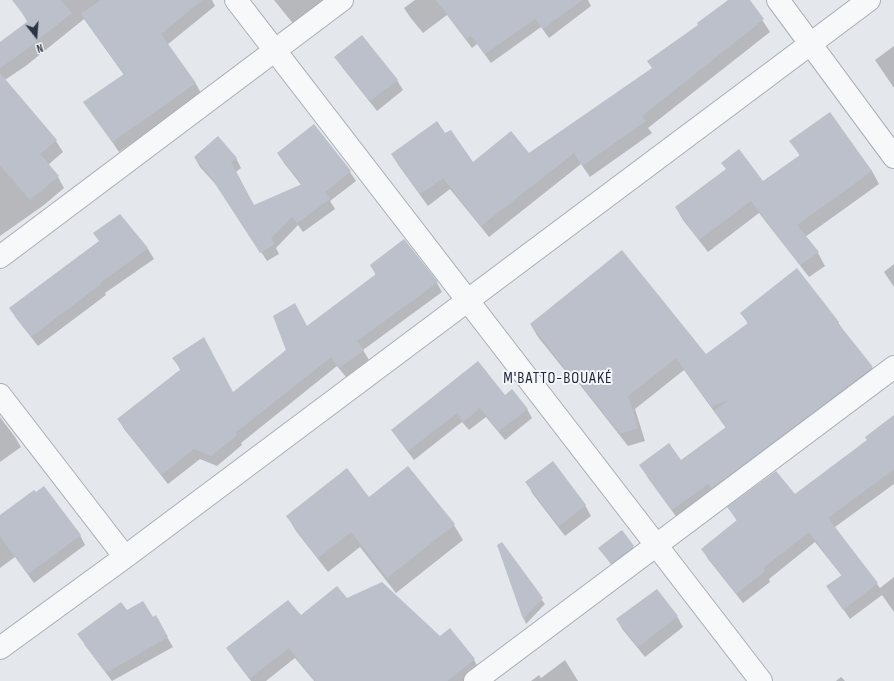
<!DOCTYPE html>
<meta charset="utf-8">
<style>
body{margin:0}
#map{position:relative;width:894px;height:681px;overflow:hidden;background:#e4e7ec;font-family:"Sofia Sans Condensed",sans-serif}
canvas{display:block}
.north{position:absolute;left:16px;top:16px;width:40px;height:40px;-webkit-text-stroke:3px #f4f6f9;paint-order:stroke;rotate:163deg;font-size:11px;font-weight:700;line-height:16px;text-align:center;color:#2b3445}
.north::after{content:'';display:block;margin:auto;width:14px;height:18px;background:#2b3445;clip-path:polygon(50% 0,100% 100%,50% 72%,0 100%)}
</style>
<div id="map">
<canvas width="894" height="681"></canvas>
<div class="north">N</div>
</div>
<script>
const c = document.querySelector('canvas').getContext('2d');
c.lineJoin = 'round';
function paint(path, color) {
  c.fillStyle = color;
  c.fill(path, 'evenodd');
}
function trace(path, color, width, dash) {
  c.strokeStyle = color;
  c.lineWidth = width;
  c.lineCap = dash ? 'butt' : 'round';
  c.setLineDash(dash || []);
  c.stroke(path);
}
function label(font, color, halo, rows, align = 'center') {
  c.font = font + ' "Sofia Sans Condensed",sans-serif';
  c.lineWidth = 4;
  c.setLineDash([]);
  c.textBaseline = 'middle';
  c.strokeStyle = halo;
  c.fillStyle = color;
  for (const [text, x, y, turn = 0] of rows) {
    c.save();
    c.translate(x, y);
    c.rotate((+turn || 0) * Math.PI / 180);
    c.textAlign = isNaN(turn) ? turn : align;
    if (halo) c.strokeText(text, 0, 0);
    c.fillText(text, 0, 0);
    c.restore();
  }
}
const shadow = new Path2D(`
 M 31,0 L 212,0 L 215,6 L 167,45 L 196,84 L 202,95 L 119,152 L 85,102 L 124,75 L 84,19 L 27,65 L 5,80 L 56,141 L 63,152 L 48,165 L 58,177 L 64,188 L 44,205 L 0,236 L 0,43 L 28,23 L 20,9 Z
 M 274,0 L 326,0 L 295,26 Z
 M 415,0 L 588,0 L 591,6 L 549,38 L 541,27 L 491,63 L 477,44 L 472,48 L 447,15 L 423,33 L 410,17 L 404,8 Z
 M 729,0 L 749,0 L 770,32 L 648,128 L 652,133 L 590,177 L 581,164 L 489,237 L 450,189 L 428,206 L 399,166 L 392,155 L 445,135 L 473,163 L 528,154 L 653,69 L 699,26 Z
 M 894,46 L 894,88 L 875,60 Z
 M 336,57 L 397,80 L 403,90 L 377,111 L 342,67 Z
 M 829,114 L 872,171 L 879,184 L 805,237 L 818,253 L 825,266 L 809,277 L 759,213 L 708,252 L 683,220 L 676,208 L 763,183 L 800,156 L 791,141 Z
 M 313,126 L 350,172 L 356,181 L 330,201 L 335,209 L 303,232 L 298,225 L 276,248 L 279,254 L 267,261 L 219,188 L 200,167 L 195,158 L 236,158 L 241,168 L 236,172 L 254,206 L 302,186 L 284,163 L 278,154 Z
 M 120,216 L 148,249 L 154,259 L 105,293 L 106,295 L 38,346 L 16,318 L 10,308 L 100,241 Z
 M 894,264 L 894,287 L 884,272 Z
 M 371,266 L 437,283 L 442,292 L 363,350 L 369,360 L 346,377 L 337,366 L 241,443 L 242,445 L 217,466 L 200,459 L 168,484 L 124,429 L 119,419 L 181,371 L 174,359 L 233,393 L 287,351 L 307,327 L 376,275 Z
 M 742,313 L 838,322 L 846,335 L 872,368 L 879,380 L 680,522 L 648,478 L 641,465 L 681,462 L 726,428 L 684,370 L 635,409 L 645,441 L 628,446 L 577,381 L 575,383 L 538,337 L 531,325 L 705,356 L 748,324 Z
 M 505,396 L 527,409 L 532,418 L 505,440 L 486,417 L 469,430 L 462,422 L 414,460 L 398,439 L 392,430 Z
 M 894,416 L 894,484 L 835,527 L 880,588 L 894,577 L 894,612 L 882,595 L 850,619 L 828,587 L 842,576 L 815,542 L 769,579 L 770,582 L 743,603 L 708,559 L 702,549 L 737,521 L 729,508 L 795,496 L 868,440 Z
 M 0,417 L 15,437 L 21,447 L 0,462 Z
 M 408,468 L 454,525 L 463,540 L 396,593 L 360,547 L 328,572 L 296,531 L 287,516 L 369,499 Z
 M 527,482 L 585,505 L 591,516 L 565,536 L 532,493 Z
 M 0,516 L 80,535 L 85,545 L 34,583 L 15,557 L 0,568 Z
 M 621,531 L 636,551 L 614,568 L 599,548 Z
 M 498,545 L 545,604 L 526,624 L 524,619 Z
 M 346,599 L 440,637 L 474,660 L 480,670 L 467,681 L 314,681 L 295,658 L 266,681 L 251,681 L 234,659 L 228,648 L 300,616 Z
 M 677,616 L 683,627 L 645,657 L 623,630 L 617,620 Z
 M 155,617 L 173,647 L 112,681 L 84,644 Z
 M 565,660 L 578,681 L 531,681 L 539,675 L 541,678 Z
 M 841,677 L 845,681 L 836,681 Z`);
const building = new Path2D(`
 M 12,0 L 61,0 L 72,13 L 20,54 L 0,68 L 0,42 L 28,21 Z
 M 101,0 L 202,0 L 161,34 L 196,83 L 112,142 L 83,102 L 124,74 L 81,14 Z
 M 436,0 L 582,0 L 543,29 L 535,19 L 485,54 L 471,36 L 466,39 Z
 M 728,0 L 750,0 L 764,19 L 642,116 L 646,121 L 582,166 L 574,153 L 481,226 L 443,178 L 420,194 L 391,154 L 437,121 L 445,133 L 451,130 L 473,162 L 511,131 L 529,153 L 652,68 L 647,61 L 698,25 L 697,23 Z
 M 362,35 L 398,80 L 370,101 L 334,57 Z
 M 0,73 L 57,140 L 40,154 L 59,176 L 30,200 L 0,165 Z
 M 830,112 L 872,171 L 797,225 L 819,252 L 800,265 L 751,201 L 699,240 L 675,207 L 726,169 L 721,163 L 739,149 L 763,181 L 800,155 L 789,141 Z
 M 314,124 L 351,171 L 325,192 L 330,199 L 297,223 L 292,217 L 271,238 L 275,244 L 260,253 L 212,179 L 194,157 L 218,136 L 237,158 L 231,162 L 254,205 L 302,184 L 277,153 Z
 M 120,214 L 148,248 L 100,283 L 101,284 L 31,337 L 9,308 L 99,241 L 93,233 Z
 M 404,239 L 438,282 L 357,341 L 364,350 L 339,368 L 331,357 L 235,433 L 237,435 L 211,456 L 194,449 L 161,475 L 117,419 L 181,369 L 172,358 L 204,337 L 233,392 L 286,350 L 273,316 L 295,303 L 307,326 L 376,274 L 370,265 Z
 M 622,250 L 706,354 L 748,323 L 740,313 L 797,268 L 839,322 L 838,323 L 873,367 L 712,488 L 708,484 L 672,510 L 639,465 L 669,443 L 681,460 L 726,427 L 714,411 L 729,400 L 711,406 L 676,358 L 628,396 L 638,428 L 620,434 L 569,369 L 567,371 L 530,324 Z
 M 478,361 L 505,395 L 512,389 L 528,409 L 499,431 L 480,408 L 463,422 L 457,413 L 408,451 L 391,430 Z
 M 894,415 L 894,469 L 828,518 L 878,583 L 843,610 L 826,586 L 842,575 L 809,532 L 763,568 L 765,571 L 736,594 L 701,549 L 737,520 L 727,507 L 776,471 L 795,494 L 867,440 L 865,437 Z
 M 553,461 L 586,505 L 559,526 L 525,482 Z
 M 408,466 L 455,524 L 387,578 L 351,532 L 318,558 L 286,516 L 347,468 L 369,497 Z
 M 44,486 L 81,535 L 28,574 L 0,536 L 0,515 L 34,490 L 36,492 Z
 M 622,530 L 634,546 L 611,564 L 598,548 Z
 M 502,542 L 543,598 L 523,619 L 497,545 Z
 M 382,582 L 440,636 L 450,628 L 475,659 L 447,681 L 315,681 L 289,648 L 250,678 L 226,648 L 288,600 L 301,615 L 337,586 L 347,598 Z
 M 657,589 L 678,616 L 638,647 L 616,619 Z
 M 143,601 L 153,617 L 156,615 L 168,637 L 106,673 L 77,634 L 121,602 L 127,610 Z`);
const minor = new Path2D(`
 M 236,0 L 761,681
 M 778,0 L 894,157
 M 0,257 L 342,0
 M 0,395 L 125,557
 M 0,648 L 125,557 L 869,0
 M 475,681 L 894,367`);
const quarterNames = [
 ["M'BATTO-BOUAKÉ",558,379]
];
paint(shadow, '#0003');
paint(building, '#bbc0ca');
trace(minor, '#a9aeb7', 24);
trace(minor, '#f7f8fa', 22);
c.letterSpacing = '1px';
label('16px', '#1d2536', '#f4f6f9', quarterNames);
c.letterSpacing = '0px';
</script>
